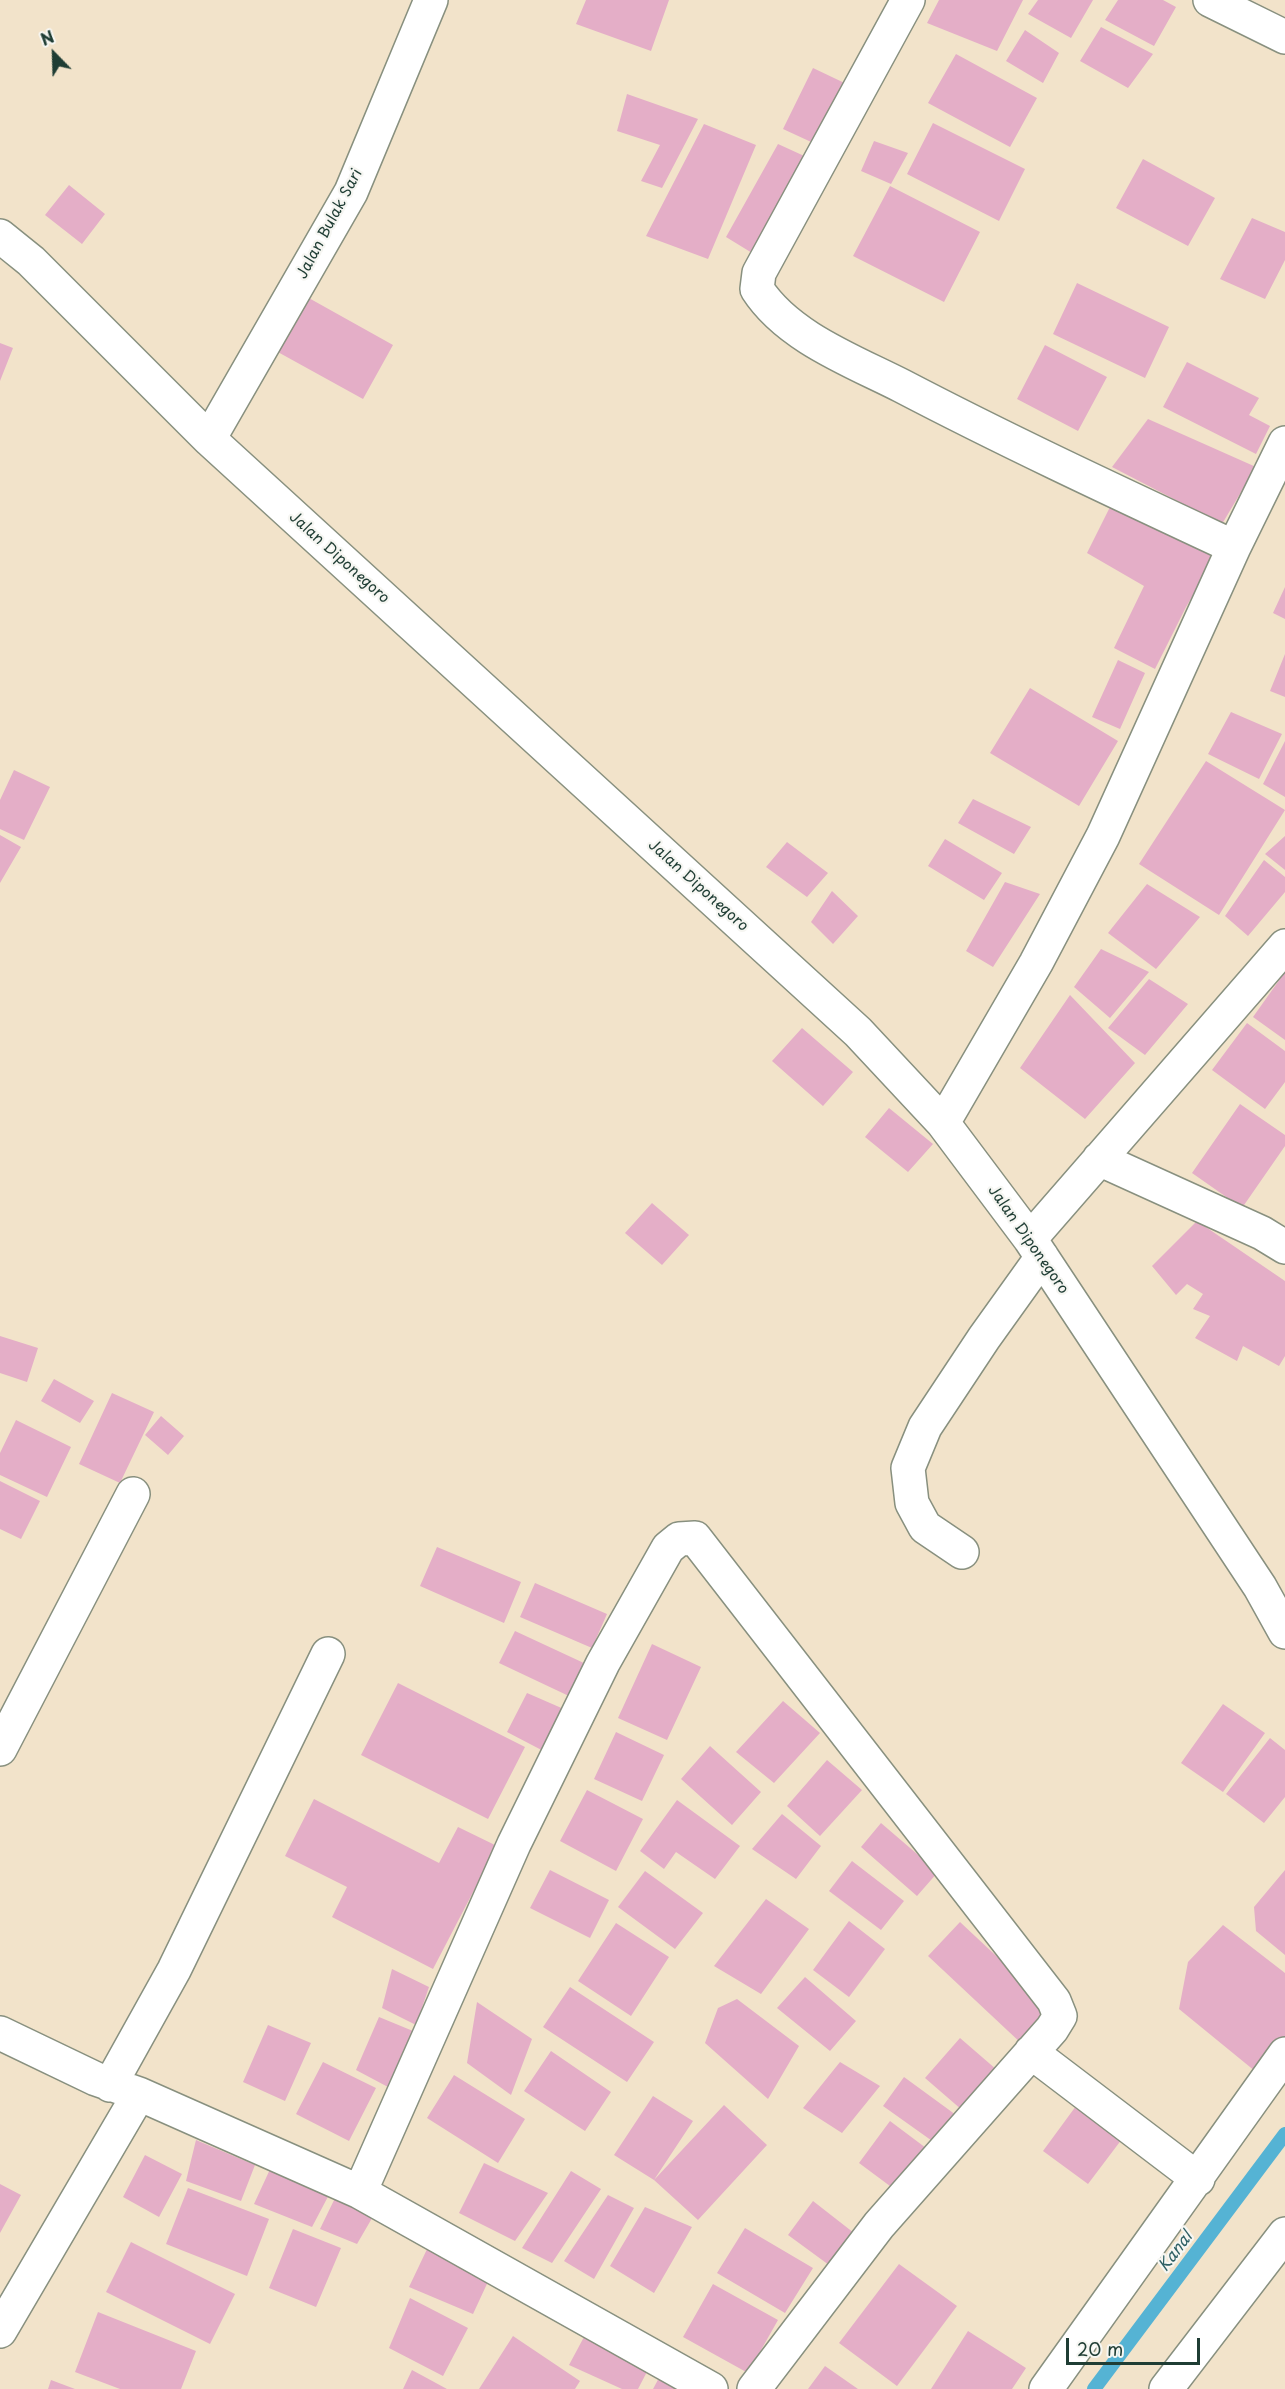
<!DOCTYPE html>
<style>
body{margin:0}
#map{position:relative;width:1285px;height:2389px;overflow:hidden;background:#f2e3ca;font-family:"Playpen Sans",sans-serif}
canvas{display:block}
.north{position:absolute;left:24px;top:24px;width:60px;height:60px;-webkit-text-stroke:4px #f6f6f2;paint-order:stroke;rotate:337deg;font-size:16px;font-weight:700;line-height:24px;text-align:center;color:#1f3d34}
.north::after{content:'';display:block;margin:auto;width:21px;height:27px;background:#1f3d34;clip-path:polygon(50% 0,100% 100%,50% 72%,0 100%)}
.scale{position:absolute;left:1066px;top:2338px;width:134px;height:27px;box-sizing:border-box;border:3px solid #1f3d34;border-top:0;padding-left:8px;font-size:18px;line-height:21px;white-space:nowrap;color:#1f3d34;-webkit-text-stroke:4px #f6f6f2;paint-order:stroke}
</style>
<div id="map">
<canvas width="1285" height="2389"></canvas>
<div class="north">N</div>
<div class="scale">20 m</div>
</div>
<script>
const c = document.querySelector('canvas').getContext('2d');
c.lineJoin = 'round';
function trace(path, color, width, dash) {
  c.strokeStyle = color;
  c.lineWidth = width;
  c.lineCap = dash ? 'butt' : 'round';
  c.setLineDash(dash || []);
  c.stroke(path);
}
function paint(path, color) {
  c.fillStyle = color;
  c.fill(path, 'evenodd');
}
function label(font, color, halo, rows, align = 'center') {
  c.font = font + ' "Playpen Sans",sans-serif';
  c.lineWidth = 4.5;
  c.setLineDash([]);
  c.textBaseline = 'middle';
  c.strokeStyle = halo;
  c.fillStyle = color;
  for (const [text, x, y, turn = 0] of rows) {
    c.save();
    c.translate(x, y);
    c.rotate((+turn || 0) * Math.PI / 180);
    c.textAlign = isNaN(turn) ? turn : align;
    if (halo) c.strokeText(text, 0, 0);
    c.fillText(text, 0, 0);
    c.restore();
  }
}
const stream = new Path2D(`
 M 1094,2389 L 1285,2134`);
const building = new Path2D(`
 M 586,0 L 669,0 L 651,51 L 576,24 Z
 M 939,0 L 1023,0 L 997,51 L 927,23 Z
 M 1038,0 L 1093,0 L 1071,38 L 1028,14 Z
 M 1118,0 L 1163,0 L 1176,7 L 1154,46 L 1105,20 Z
 M 1101,27 L 1153,54 L 1128,88 L 1080,61 Z
 M 1025,30 L 1059,53 L 1043,83 L 1006,61 Z
 M 956,54 L 1037,98 L 1010,147 L 928,103 Z
 M 813,68 L 855,88 L 822,147 L 783,129 Z
 M 627,94 L 698,119 L 662,188 L 641,181 L 660,145 L 617,131 Z
 M 933,123 L 1025,169 L 999,221 L 907,174 Z
 M 704,124 L 756,145 L 708,259 L 646,236 Z
 M 874,141 L 908,153 L 891,184 L 861,171 Z
 M 778,144 L 813,160 L 757,256 L 726,237 Z
 M 1143,159 L 1215,198 L 1188,246 L 1116,208 Z
 M 69,185 L 105,214 L 82,244 L 45,215 Z
 M 890,186 L 980,232 L 944,302 L 853,256 Z
 M 1252,218 L 1285,232 L 1285,260 L 1265,299 L 1220,279 Z
 M 1077,283 L 1169,327 L 1145,378 L 1053,334 Z
 M 307,297 L 393,345 L 363,399 L 276,351 Z
 M 0,343 L 13,348 L 0,381 Z
 M 1045,345 L 1107,377 L 1078,431 L 1017,399 Z
 M 1187,362 L 1259,398 L 1249,415 L 1270,426 L 1256,454 L 1163,407 Z
 M 1148,419 L 1256,467 L 1222,524 L 1112,467 Z
 M 1113,501 L 1218,553 L 1186,607 L 1155,669 L 1114,648 L 1144,586 L 1087,553 Z
 M 1285,587 L 1285,619 L 1273,613 Z
 M 1285,654 L 1285,697 L 1270,691 Z
 M 1118,660 L 1145,673 L 1120,729 L 1092,717 Z
 M 1030,688 L 1118,741 L 1079,806 L 990,753 Z
 M 1231,712 L 1282,734 L 1259,779 L 1208,754 Z
 M 1285,741 L 1285,797 L 1263,784 Z
 M 1206,761 L 1285,810 L 1219,915 L 1139,864 Z
 M 14,770 L 50,787 L 24,840 L 0,829 L 0,800 Z
 M 973,799 L 1031,827 L 1014,854 L 958,823 Z
 M 0,835 L 21,847 L 0,883 Z
 M 1285,836 L 1285,870 L 1265,854 Z
 M 945,839 L 1002,873 L 984,900 L 928,866 Z
 M 787,842 L 828,873 L 807,897 L 766,867 Z
 M 1264,860 L 1285,877 L 1285,892 L 1248,936 L 1225,916 Z
 M 1005,882 L 1040,894 L 993,967 L 966,951 Z
 M 1147,884 L 1200,917 L 1156,969 L 1108,933 Z
 M 832,891 L 858,916 L 833,944 L 811,922 Z
 M 1101,949 L 1149,972 L 1110,1018 L 1074,987 Z
 M 1285,972 L 1285,1040 L 1253,1017 Z
 M 1149,979 L 1188,1004 L 1145,1055 L 1108,1028 Z
 M 1070,995 L 1135,1063 L 1085,1119 L 1020,1068 Z
 M 1247,1023 L 1285,1051 L 1285,1082 L 1265,1109 L 1212,1070 Z
 M 802,1028 L 853,1072 L 823,1106 L 772,1061 Z
 M 1240,1104 L 1285,1135 L 1285,1146 L 1242,1208 L 1192,1173 Z
 M 889,1108 L 933,1144 L 908,1172 L 865,1137 Z
 M 652,1203 L 689,1235 L 662,1265 L 625,1233 Z
 M 1197,1221 L 1285,1281 L 1285,1356 L 1279,1366 L 1243,1346 L 1237,1361 L 1195,1338 L 1210,1316 L 1193,1309 L 1203,1294 L 1187,1284 L 1176,1295 L 1152,1266 Z
 M 0,1336 L 38,1348 L 27,1382 L 0,1373 Z
 M 54,1379 L 94,1401 L 80,1423 L 41,1401 Z
 M 112,1393 L 154,1412 L 120,1483 L 79,1464 Z
 M 161,1416 L 184,1436 L 168,1455 L 145,1435 Z
 M 16,1420 L 71,1447 L 47,1497 L 0,1475 L 0,1453 Z
 M 0,1481 L 40,1501 L 21,1539 L 0,1529 Z
 M 437,1547 L 521,1582 L 504,1623 L 420,1586 Z
 M 535,1583 L 607,1614 L 592,1648 L 520,1617 Z
 M 515,1631 L 586,1664 L 571,1697 L 499,1663 Z
 M 652,1644 L 701,1667 L 667,1740 L 618,1718 Z
 M 398,1683 L 525,1747 L 488,1819 L 361,1755 Z
 M 527,1693 L 573,1713 L 553,1756 L 507,1732 Z
 M 783,1701 L 820,1733 L 774,1783 L 736,1752 Z
 M 1223,1704 L 1265,1733 L 1223,1792 L 1181,1763 Z
 M 616,1732 L 664,1755 L 642,1801 L 594,1779 Z
 M 1270,1738 L 1285,1750 L 1285,1797 L 1264,1823 L 1226,1794 Z
 M 710,1746 L 761,1792 L 732,1825 L 681,1779 Z
 M 827,1760 L 862,1790 L 820,1836 L 787,1806 Z
 M 587,1790 L 643,1819 L 616,1871 L 560,1841 Z
 M 314,1799 L 439,1863 L 458,1827 L 497,1846 L 433,1969 L 332,1917 L 347,1887 L 285,1856 Z
 M 677,1800 L 740,1846 L 715,1879 L 676,1852 L 664,1869 L 640,1851 Z
 M 782,1814 L 821,1846 L 796,1879 L 752,1849 Z
 M 881,1823 L 938,1872 L 917,1896 L 861,1847 Z
 M 852,1861 L 904,1901 L 881,1930 L 829,1891 Z
 M 550,1870 L 609,1900 L 590,1938 L 530,1908 Z
 M 1285,1870 L 1285,1955 L 1256,1931 L 1254,1907 Z
 M 645,1871 L 703,1913 L 675,1949 L 618,1907 Z
 M 766,1899 L 809,1929 L 761,1994 L 714,1966 Z
 M 849,1921 L 885,1949 L 849,1997 L 813,1970 Z
 M 960,1922 L 1055,2011 L 1023,2045 L 928,1956 Z
 M 616,1923 L 669,1957 L 631,2016 L 578,1981 Z
 M 1223,1925 L 1285,1973 L 1285,2043 L 1261,2076 L 1179,2009 L 1188,1962 Z
 M 392,1969 L 429,1987 L 416,2025 L 382,2008 Z
 M 805,1977 L 856,2021 L 830,2051 L 777,2008 Z
 M 570,1987 L 654,2042 L 627,2082 L 543,2027 Z
 M 737,1999 L 799,2046 L 768,2099 L 705,2043 L 718,2008 Z
 M 477,2002 L 532,2039 L 511,2095 L 467,2063 Z
 M 379,2017 L 413,2031 L 388,2087 L 356,2070 Z
 M 268,2025 L 311,2043 L 285,2101 L 243,2082 Z
 M 960,2038 L 997,2070 L 962,2110 L 925,2078 Z
 M 551,2051 L 611,2092 L 585,2131 L 524,2091 Z
 M 323,2062 L 376,2088 L 349,2141 L 296,2114 Z
 M 840,2062 L 880,2086 L 842,2133 L 803,2108 Z
 M 454,2075 L 525,2119 L 498,2163 L 427,2118 Z
 M 904,2077 L 956,2115 L 935,2143 L 883,2106 Z
 M 653,2096 L 693,2121 L 654,2180 L 614,2155 Z
 M 724,2105 L 767,2145 L 698,2220 L 654,2180 Z
 M 1076,2106 L 1122,2139 L 1088,2184 L 1043,2151 Z
 M 890,2121 L 926,2148 L 894,2189 L 859,2163 Z
 M 196,2140 L 255,2165 L 241,2201 L 186,2181 Z
 M 145,2155 L 182,2174 L 159,2217 L 123,2197 Z
 M 484,2163 L 548,2193 L 515,2241 L 459,2213 Z
 M 272,2165 L 332,2189 L 312,2227 L 254,2204 Z
 M 571,2171 L 601,2189 L 552,2263 L 522,2248 Z
 M 0,2184 L 21,2195 L 0,2233 Z
 M 188,2188 L 269,2219 L 247,2276 L 166,2244 Z
 M 608,2195 L 634,2208 L 594,2279 L 564,2261 Z
 M 336,2196 L 375,2213 L 357,2244 L 320,2229 Z
 M 813,2201 L 854,2233 L 829,2265 L 788,2235 Z
 M 645,2207 L 692,2227 L 654,2293 L 610,2266 Z
 M 745,2228 L 813,2268 L 785,2313 L 717,2273 Z
 M 293,2229 L 341,2248 L 316,2307 L 269,2288 Z
 M 131,2242 L 235,2294 L 210,2344 L 106,2292 Z
 M 429,2245 L 492,2273 L 473,2314 L 409,2287 Z
 M 899,2264 L 957,2306 L 897,2386 L 839,2343 Z
 M 713,2284 L 778,2320 L 748,2373 L 683,2337 Z
 M 410,2298 L 468,2328 L 443,2376 L 389,2348 Z
 M 98,2312 L 196,2351 L 181,2389 L 120,2389 L 75,2372 Z
 M 968,2331 L 1026,2368 L 1012,2389 L 931,2389 Z
 M 513,2336 L 580,2381 L 575,2389 L 479,2389 Z
 M 584,2337 L 650,2366 L 638,2389 L 622,2389 L 569,2365 Z
 M 825,2366 L 858,2389 L 808,2389 Z
 M 412,2370 L 447,2389 L 403,2389 Z
 M 660,2376 L 687,2389 L 653,2389 Z
 M 51,2380 L 75,2389 L 48,2389 Z`);
const minor = new Path2D(`
 M 908,0 L 759,273 L 757,289 C 788,337 853,361 902,386 C 1011,443 1123,495 1234,547
 M 1210,0 L 1285,37
 M 0,236 L 31,261 L 209,439 L 858,1032 L 943,1123 L 1030,1239 L 1260,1587 L 1285,1632
 M 209,439 L 351,192 L 431,0
 M 943,1123 L 1036,963 L 1103,836 L 1234,547 L 1285,443
 M 1099,1159 L 1262,1233 L 1285,1247
 M 1030,1239 L 1285,946
 M 962,1552 L 925,1527 L 912,1503 L 908,1468 L 925,1427 L 984,1338 L 1042,1257
 M 0,1749 L 133,1494
 M 0,2033 L 96,2079 L 139,2094 L 360,2192 L 711,2389
 M 1031,2052 L 1198,2179
 M 110,2085 L 174,1970 L 328,1654
 M 360,2192 L 514,1844 L 603,1663 L 668,1548 L 679,1539 L 695,1538 L 1054,2001 L 1060,2016 L 1052,2029 L 879,2225 L 754,2389
 M 0,2331 L 139,2094
 M 1046,2389 L 1285,2054
 M 1166,2389 L 1285,2234`);
const streetNames = [
 ["Jalan Bulak Sari",330,224,-62],
 ["Jalan Diponegoro",339,558,42],
 ["Jalan Diponegoro",698,886,42],
 ["Jalan Diponegoro",1028,1240,55]
];
const waterNames = [
 ["Kanal",1176,2252,-53]
];
trace(stream, '#55b3d4', 14);
paint(building, '#e4aec7');
trace(minor, '#88907f', 36);
trace(minor, '#fff', 33);
label('15px', '#1f3d34', '#f6f6f2', streetNames);
label('italic 16px', '#2f6064', '#f6f6f2', waterNames);
</script>
